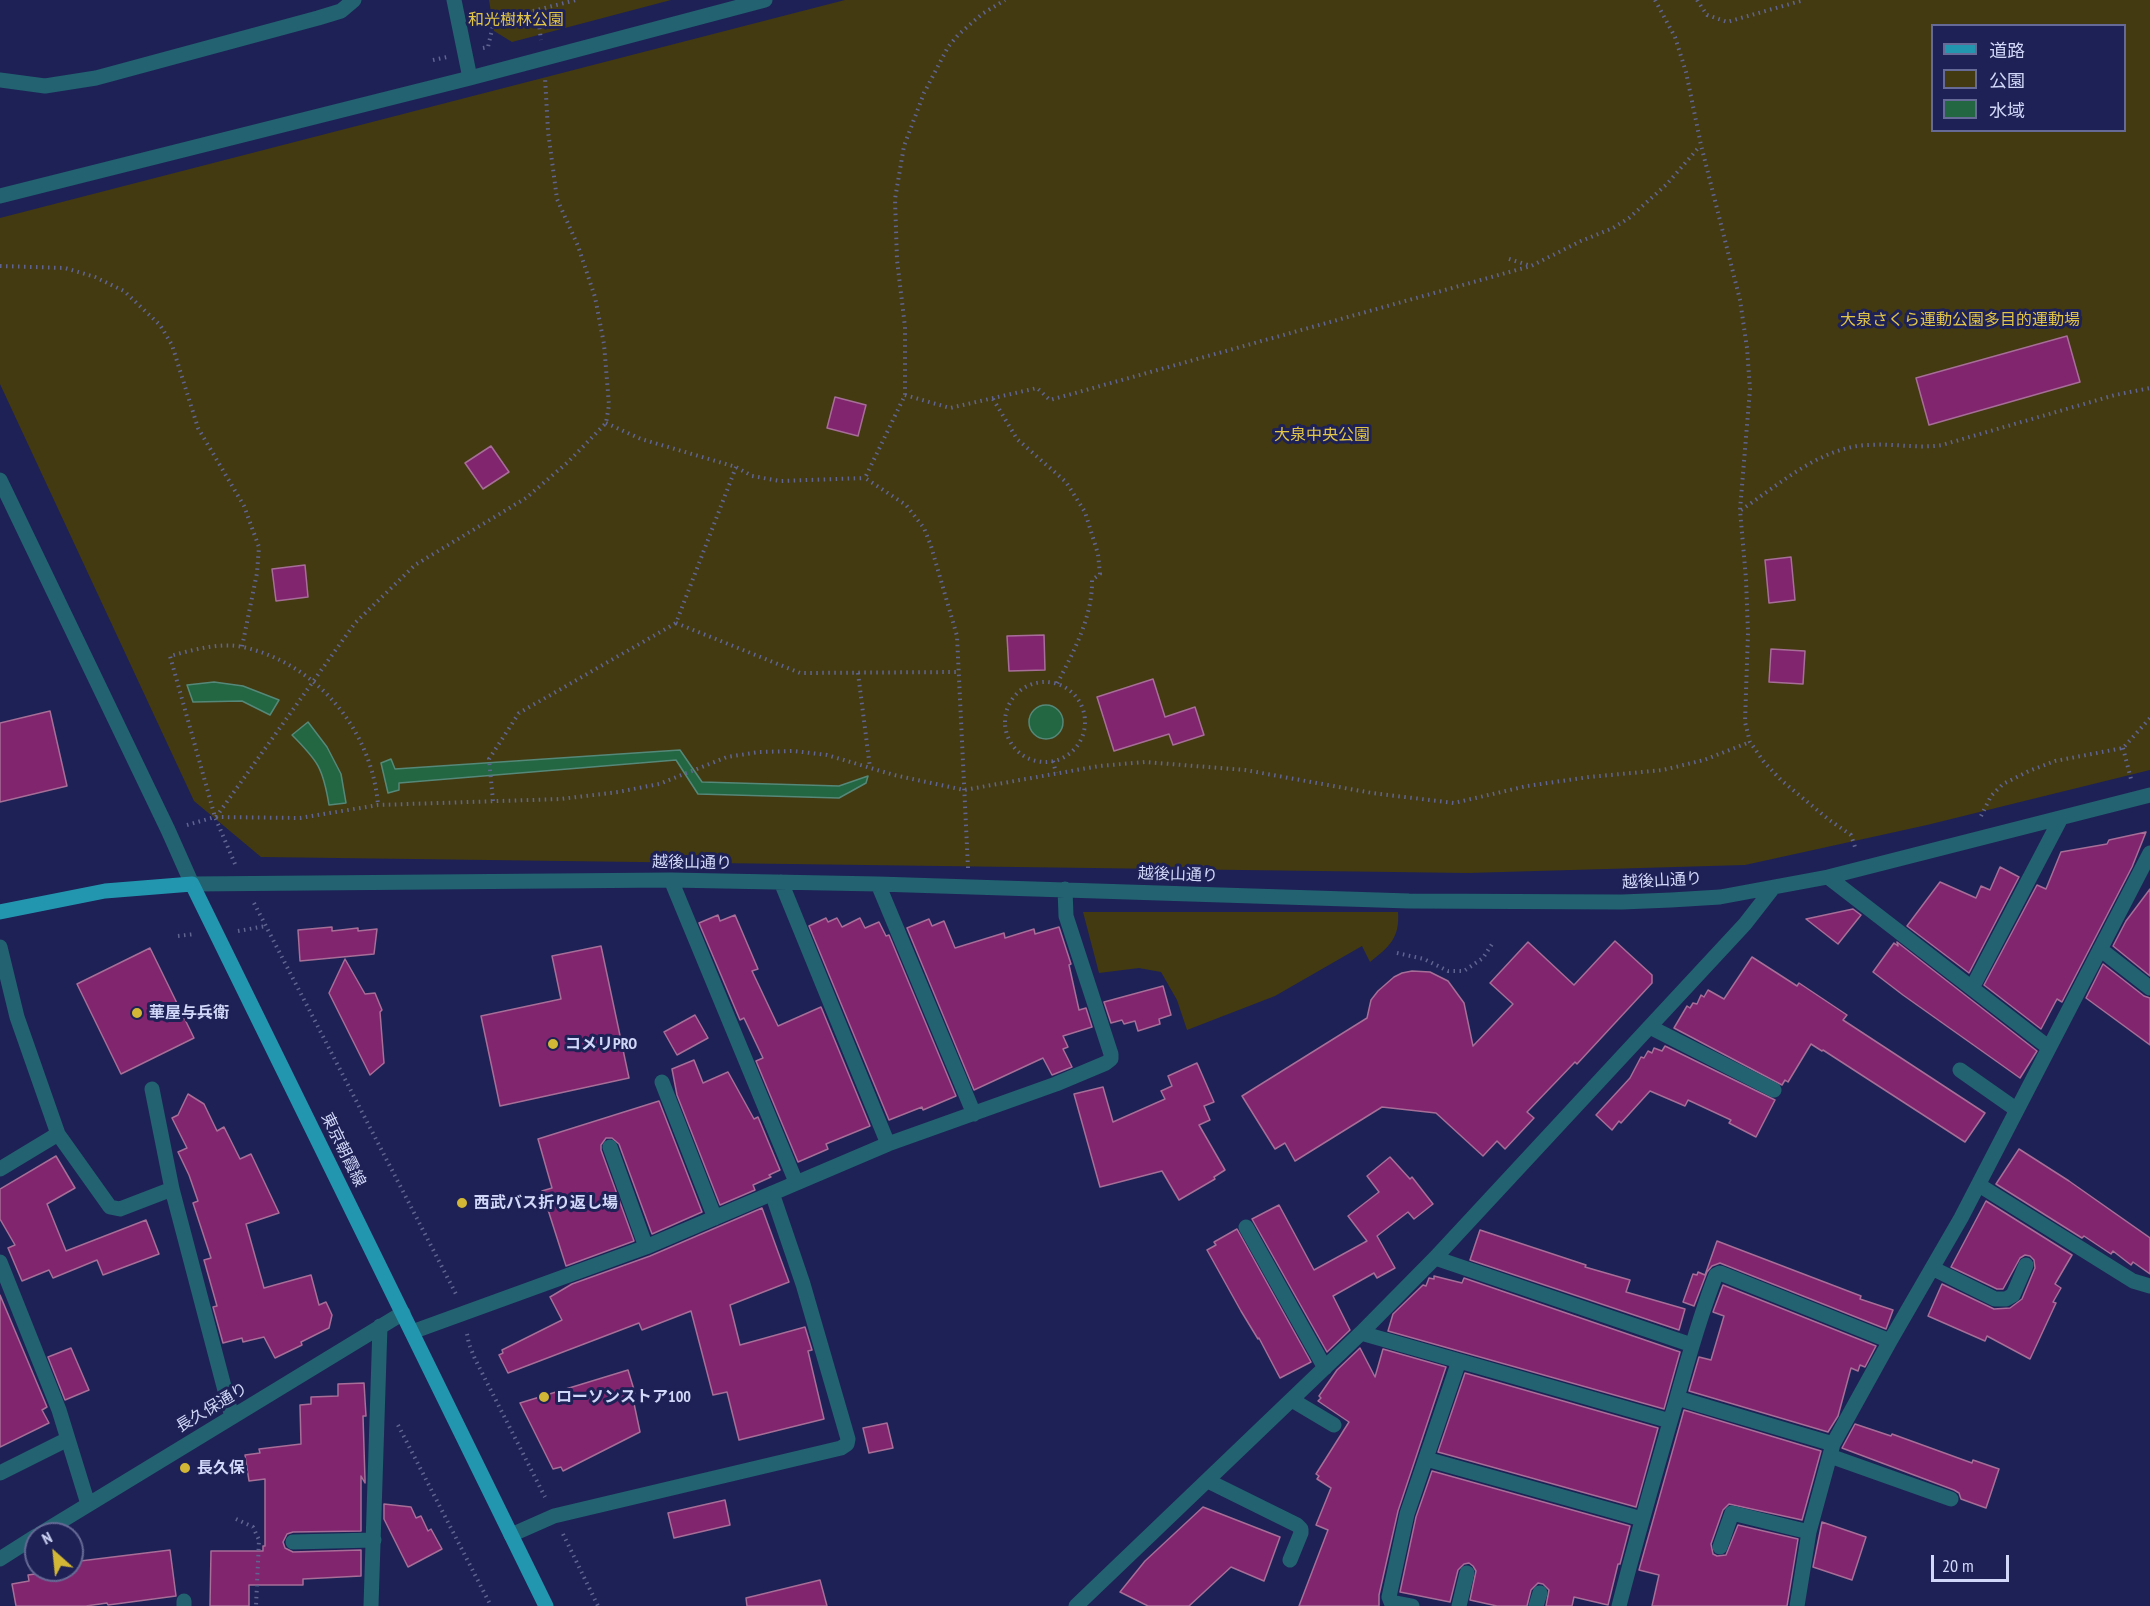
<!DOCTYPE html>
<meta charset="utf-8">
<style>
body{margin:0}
#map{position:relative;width:2150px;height:1606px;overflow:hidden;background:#1e2155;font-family:"PT Sans Narrow","Noto Sans JP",sans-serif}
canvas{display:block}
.legend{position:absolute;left:1931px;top:24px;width:195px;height:108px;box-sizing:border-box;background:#1e2155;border:2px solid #666a96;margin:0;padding:8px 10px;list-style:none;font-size:18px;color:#d1d7f8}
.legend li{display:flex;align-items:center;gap:12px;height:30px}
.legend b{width:30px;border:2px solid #666a96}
.north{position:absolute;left:24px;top:1522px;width:60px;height:60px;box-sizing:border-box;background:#1e2155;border:2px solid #666a96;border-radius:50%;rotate:333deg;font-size:16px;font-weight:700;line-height:24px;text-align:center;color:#d1d7f8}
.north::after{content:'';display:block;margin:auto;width:21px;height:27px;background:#d2b736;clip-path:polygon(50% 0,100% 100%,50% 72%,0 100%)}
.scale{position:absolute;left:1931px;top:1555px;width:78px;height:27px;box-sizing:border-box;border:3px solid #d1d7f8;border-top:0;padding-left:8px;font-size:18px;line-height:21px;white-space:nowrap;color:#d1d7f8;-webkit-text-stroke:4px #1e2155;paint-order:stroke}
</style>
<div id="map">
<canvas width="2150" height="1606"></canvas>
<ul class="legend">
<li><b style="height:8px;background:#2396af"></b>道路</li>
<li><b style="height:16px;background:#433a11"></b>公園</li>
<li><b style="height:16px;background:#226642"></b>水域</li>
</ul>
<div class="north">N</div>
<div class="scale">20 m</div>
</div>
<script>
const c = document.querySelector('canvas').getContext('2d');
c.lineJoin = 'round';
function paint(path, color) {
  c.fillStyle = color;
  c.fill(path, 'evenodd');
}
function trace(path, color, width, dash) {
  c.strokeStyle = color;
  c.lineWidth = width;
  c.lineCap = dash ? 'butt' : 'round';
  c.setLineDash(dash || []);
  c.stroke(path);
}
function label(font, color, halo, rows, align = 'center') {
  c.font = font + ' "PT Sans Narrow","Noto Sans JP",sans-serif';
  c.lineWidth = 6;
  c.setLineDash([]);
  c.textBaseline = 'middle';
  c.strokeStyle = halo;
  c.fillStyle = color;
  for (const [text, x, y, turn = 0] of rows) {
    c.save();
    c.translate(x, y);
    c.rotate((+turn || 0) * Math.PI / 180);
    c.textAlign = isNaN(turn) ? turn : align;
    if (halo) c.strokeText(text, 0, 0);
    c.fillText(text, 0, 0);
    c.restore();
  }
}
const green = new Path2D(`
 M 489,0 L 671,0 L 512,42 L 494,31 Z
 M 845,0 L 2150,0 L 2150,770 L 1927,825 L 1745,865 L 1468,873 L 261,857 L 194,801 L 0,384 L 0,218 ZM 1932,26 L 2124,26 L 2124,130 L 1932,130 Z
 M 1083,912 L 1398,912 C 1400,938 1389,947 1370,962 L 1362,946 L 1275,996 L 1187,1030 L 1177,1000 L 1161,972 L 1139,968 L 1099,973 Z`);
const water = new Path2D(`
 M 214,682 L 243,686 L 279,700 L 270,715 L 242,701 L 193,702 L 187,685 Z
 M1029 722a17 17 0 1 1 34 0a17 17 0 1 1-34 0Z
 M 308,722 L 327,747 L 341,774 L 346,803 L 329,805 C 323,768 318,761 292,735 Z
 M 680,750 L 702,782 L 839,786 L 868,776 L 866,783 L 839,798 L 698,794 L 676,760 L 399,783 L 399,790 L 388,793 L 381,763 L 391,759 L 395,769 Z`);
const building = new Path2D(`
 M 2067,336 L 2080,382 L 1929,425 L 1916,378 Z
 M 835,397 L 866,405 L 858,436 L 827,428 Z
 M 491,446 L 509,472 L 483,489 L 465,463 Z
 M 1791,557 L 1795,600 L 1769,603 L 1765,560 Z
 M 305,565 L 308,597 L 276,601 L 272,569 Z
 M 1044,635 L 1045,670 L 1009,671 L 1007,636 Z
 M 1771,649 L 1805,651 L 1803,684 L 1769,682 Z
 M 1153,679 L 1165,717 L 1195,707 L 1204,735 L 1173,745 L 1169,734 L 1114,751 L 1097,697 Z
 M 50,711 L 67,786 L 0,802 L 0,723 Z
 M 2146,832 L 2132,867 L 2062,1002 L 2057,999 L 2041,1029 L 1984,985 L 2037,885 L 2046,889 L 2061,852 L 2107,844 L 2109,840 Z
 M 2000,867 L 2019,877 L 1969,973 L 1907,926 L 1940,882 L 1976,898 L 1981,886 L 1990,890 Z
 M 2150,889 L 2150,976 L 2113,946 L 2126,921 Z
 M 1853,909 L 1861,915 L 1838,944 L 1806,919 Z
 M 718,915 L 720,921 L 735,915 L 758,969 L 752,971 L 778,1026 L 821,1007 L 870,1126 L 826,1144 L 828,1149 L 798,1162 L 756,1061 L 763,1058 L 744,1018 L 740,1020 L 699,923 Z
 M 826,918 L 828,922 L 837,918 L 842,927 L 860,918 L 865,928 L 879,922 L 886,936 L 889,935 L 956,1096 L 923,1110 L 922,1107 L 889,1120 L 809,926 Z
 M 929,919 L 932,926 L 944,921 L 955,948 L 1004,933 L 1005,938 L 1034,929 L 1035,934 L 1059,927 L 1071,964 L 1069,965 L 1079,1010 L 1086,1008 L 1092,1027 L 1063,1036 L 1068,1047 L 1063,1049 L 1072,1067 L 1052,1075 L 1043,1058 L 974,1090 L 907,928 Z
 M 332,927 L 332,931 L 358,928 L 358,931 L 377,929 L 374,954 L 300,961 L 298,930 Z
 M 1615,941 L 1652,975 L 1652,983 L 1577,1064 L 1575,1062 L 1527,1112 L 1534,1118 L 1505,1149 L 1497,1141 L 1483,1156 L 1436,1113 L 1382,1107 L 1295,1161 L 1285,1143 L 1275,1149 L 1242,1096 L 1367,1018 L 1371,1000 L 1378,991 L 1394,977 L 1402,973 L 1412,971 L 1430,972 L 1448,981 L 1464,1003 L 1473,1046 L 1513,1004 L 1490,983 L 1528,942 L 1574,985 Z
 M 1897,942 L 2037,1051 L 2020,1078 L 1903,995 L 1873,972 L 1894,943 L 1898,946 Z
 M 601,946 L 629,1078 L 500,1106 L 481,1016 L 561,999 L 552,956 Z
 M 150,948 L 194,1038 L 121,1074 L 77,984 Z
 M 1752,957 L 1797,986 L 1799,983 L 1847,1015 L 1843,1020 L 1985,1113 L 1965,1142 L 1823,1050 L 1822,1051 L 1811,1044 L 1788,1082 L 1785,1080 L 1782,1085 L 1674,1028 L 1687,1006 L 1690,1008 L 1693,1003 L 1697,1004 L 1701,995 L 1704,997 L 1708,990 L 1724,999 Z
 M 345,959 L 365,994 L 375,993 L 382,1010 L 380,1012 L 384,1063 L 370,1075 L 329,993 Z
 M 2103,964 L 2144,996 L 2150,998 L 2150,1045 L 2086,998 Z
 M 1163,986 L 1171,1015 L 1159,1019 L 1160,1024 L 1138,1031 L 1135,1021 L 1124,1024 L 1122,1020 L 1111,1023 L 1104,1002 Z
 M 695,1015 L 708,1038 L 677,1055 L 664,1032 Z
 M 1665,1046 L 1775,1100 L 1756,1137 L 1729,1123 L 1731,1120 L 1688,1100 L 1685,1106 L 1650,1091 L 1621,1123 L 1619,1121 L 1612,1130 L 1596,1115 L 1630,1078 L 1641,1057 L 1644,1058 L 1648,1051 L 1652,1053 L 1654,1048 L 1662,1051 Z
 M 694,1060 L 703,1083 L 728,1072 L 754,1119 L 758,1117 L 780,1170 L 769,1175 L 771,1177 L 753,1185 L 755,1190 L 720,1205 L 677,1095 L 672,1069 Z
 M 1197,1063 L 1214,1102 L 1204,1106 L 1210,1120 L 1199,1125 L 1225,1170 L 1214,1177 L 1215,1179 L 1179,1200 L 1162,1171 L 1100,1187 L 1074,1094 L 1103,1087 L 1113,1122 L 1165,1099 L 1161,1091 L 1172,1086 L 1168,1076 Z
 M 188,1094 L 204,1104 L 217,1131 L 224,1127 L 240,1159 L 251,1154 L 279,1213 L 246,1224 L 264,1288 L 311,1275 L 319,1305 L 326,1302 L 332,1315 L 329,1328 L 301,1342 L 302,1345 L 275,1358 L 264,1337 L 243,1342 L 242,1338 L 223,1343 L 213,1307 L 217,1306 L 204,1260 L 211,1258 L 193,1203 L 198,1201 L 189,1175 L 178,1152 L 187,1148 L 172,1118 L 178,1115 Z
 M 659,1101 L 702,1212 L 652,1234 L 619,1144 L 612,1138 L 606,1138 L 601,1145 L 601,1150 L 634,1241 L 566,1266 L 542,1191 L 552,1188 L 538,1139 Z
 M 2019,1149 L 2069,1181 L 2150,1238 L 2150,1274 L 2133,1262 L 2131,1265 L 2113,1251 L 2111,1254 L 2084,1236 L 2082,1238 L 1996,1184 Z
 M 56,1156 L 75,1188 L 47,1204 L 66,1251 L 146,1220 L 159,1254 L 103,1275 L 97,1260 L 53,1278 L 49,1270 L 22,1281 L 8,1248 L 15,1245 L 0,1219 L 0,1189 Z
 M 1390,1157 L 1410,1179 L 1412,1177 L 1433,1204 L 1414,1219 L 1408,1212 L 1377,1236 L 1395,1268 L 1377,1278 L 1374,1273 L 1333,1296 L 1350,1330 L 1327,1352 L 1252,1219 L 1279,1205 L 1314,1270 L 1367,1241 L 1348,1216 L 1379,1192 L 1367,1176 Z
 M 1986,1201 L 2072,1255 L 2055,1284 L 2061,1288 L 2053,1302 L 2056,1303 L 2030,1359 L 1987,1336 L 1985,1341 L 1928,1316 L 1942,1284 L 1994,1309 L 2010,1308 L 2022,1299 L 2035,1268 L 2034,1260 L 2030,1256 L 2025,1255 L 2020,1258 L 2003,1289 L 1997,1289 L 1951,1267 Z
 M 762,1208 L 789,1282 L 730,1305 L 740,1345 L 805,1327 L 812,1350 L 808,1351 L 824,1419 L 739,1440 L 727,1392 L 713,1395 L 691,1311 L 642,1330 L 639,1323 L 508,1373 L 499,1355 L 503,1353 L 502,1350 L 562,1320 L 550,1297 L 572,1284 L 650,1256 Z
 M 1237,1229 L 1311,1362 L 1280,1378 L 1259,1338 L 1258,1339 L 1241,1311 L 1207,1250 L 1216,1245 L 1214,1242 Z
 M 1480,1230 L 1586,1265 L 1585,1267 L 1630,1280 L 1626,1292 L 1685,1309 L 1679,1330 L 1470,1260 Z
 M 1717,1241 L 1861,1296 L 1860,1299 L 1893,1310 L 1886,1329 L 1720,1263 L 1712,1266 L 1707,1272 L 1694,1306 L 1683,1302 L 1693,1274 L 1697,1275 L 1698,1272 L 1705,1275 Z
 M 1434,1276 L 1462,1283 L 1464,1278 L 1680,1352 L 1664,1409 L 1388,1331 L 1393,1314 L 1423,1285 L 1426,1286 L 1429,1278 L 1434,1279 Z
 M 1723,1285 L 1876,1346 L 1865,1367 L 1860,1365 L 1858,1371 L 1851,1368 L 1838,1416 L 1828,1432 L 1689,1391 L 1699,1357 L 1711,1360 L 1724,1316 L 1713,1312 Z
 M 0,1295 L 47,1407 L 42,1410 L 49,1423 L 0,1447 Z
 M 71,1348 L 89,1390 L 65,1400 L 48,1357 Z
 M 1360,1348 L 1375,1377 L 1383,1349 L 1446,1367 L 1398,1511 L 1379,1595 L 1379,1606 L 1299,1606 L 1328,1530 L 1316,1525 L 1331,1488 L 1317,1479 L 1319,1476 L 1316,1474 L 1349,1422 L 1318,1401 L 1321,1398 L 1319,1396 L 1337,1370 Z
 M 628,1370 L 635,1393 L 632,1394 L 640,1432 L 563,1471 L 561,1467 L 553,1469 L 520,1403 Z
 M 1465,1373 L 1658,1428 L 1636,1507 L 1438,1452 Z
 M 364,1383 L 366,1416 L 363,1416 L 365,1480 L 365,1483 L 361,1476 L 361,1531 L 293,1532 L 287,1534 L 283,1542 L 285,1548 L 293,1552 L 361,1550 L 361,1576 L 303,1579 L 303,1585 L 249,1585 L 249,1606 L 210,1606 L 211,1551 L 263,1551 L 263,1546 L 265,1546 L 265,1479 L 249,1481 L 245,1455 L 260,1453 L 259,1449 L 301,1444 L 300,1405 L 311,1404 L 311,1397 L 338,1396 L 338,1384 Z
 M 1684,1410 L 1821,1451 L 1802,1520 L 1729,1504 L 1723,1510 L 1711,1544 L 1713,1554 L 1717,1556 L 1726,1555 L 1738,1525 L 1798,1539 L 1787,1606 L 1652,1606 L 1659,1575 L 1639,1570 Z
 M 887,1423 L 893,1448 L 869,1453 L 863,1428 Z
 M 1855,1424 L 1891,1436 L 1892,1434 L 1972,1463 L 1973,1460 L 1999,1469 L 1986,1508 L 1961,1499 L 1959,1493 L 1954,1490 L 1842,1448 Z
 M 1432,1471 L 1630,1526 L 1620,1564 L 1618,1564 L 1608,1605 L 1574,1597 L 1572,1606 L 1546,1606 L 1549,1590 L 1543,1584 L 1538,1583 L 1531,1590 L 1527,1606 L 1497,1606 L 1470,1600 L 1476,1571 L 1473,1566 L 1469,1563 L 1464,1564 L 1458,1570 L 1450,1602 L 1400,1592 L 1416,1517 Z
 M 725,1500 L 730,1525 L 674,1538 L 668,1513 Z
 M 384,1504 L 411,1507 L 416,1518 L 421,1516 L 428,1531 L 431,1529 L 442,1549 L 408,1567 L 384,1519 Z
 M 1203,1507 L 1280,1537 L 1264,1581 L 1231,1567 L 1189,1606 L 1148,1606 L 1120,1592 L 1145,1561 Z
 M 1822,1522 L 1866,1537 L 1852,1580 L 1813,1567 Z
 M 170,1550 L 176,1596 L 108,1605 L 107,1603 L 86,1606 L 16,1606 L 12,1584 L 29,1581 L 28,1575 L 35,1574 L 34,1567 L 36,1567 L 36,1570 L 72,1570 L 72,1562 Z
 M 820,1580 L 827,1606 L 747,1606 L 746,1598 Z`);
const path = new Path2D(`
 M 1655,0 L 1675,37 L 1686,72 L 1701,145 L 1740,300 L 1747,348 L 1750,389 L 1740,510 L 1746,579 L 1748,633 L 1745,722 L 1750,742 L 1764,762 L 1781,780 L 1828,819 L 1851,835 L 1856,850
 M 1697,0 L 1707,15 L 1727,22 L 1804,0
 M 537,10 L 541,40
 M 483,48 L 488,47 L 494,21 L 576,0
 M 433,60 L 447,57
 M 1509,259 L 1531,266 L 1581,241 L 1613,228 L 1629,218 L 1666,185 L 1700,146
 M 0,266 L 65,268 L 95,277 L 124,291 L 160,325 L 172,345 L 198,428 L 244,506 L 259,547 L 257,573 L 242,647
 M 905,395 L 950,408 L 1037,388 L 1050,400 L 1531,266
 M 993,399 L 1017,439 L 1066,482 L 1085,512 L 1098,554 L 1100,574 L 1092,580 C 1093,616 1073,653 1057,684
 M 606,423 L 641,439 L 736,467 L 752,476 L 780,481 L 865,478
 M 1741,510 C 1779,485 1820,447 1868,445 C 1893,443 1917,449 1942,445 L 2115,395 L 2150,388
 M 676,623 L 800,673 L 959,672
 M 858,673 L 870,768
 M1005 722a40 40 0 1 1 80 0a40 40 0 1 1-80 0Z
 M 2123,748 L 2131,779
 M 1053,761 L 1056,773
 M 493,801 L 489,759 L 519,713 L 676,623 L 736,467
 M 1981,816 L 1991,796 L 2003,784 L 2029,771 L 2055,761 L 2123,748 L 2150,718
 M 216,817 L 355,623 L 415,565 L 526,498 L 568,462 L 606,423 L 609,405 L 604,344 L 595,297 L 578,246 L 557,199 L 548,131 L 545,77
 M 187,825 L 215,817 L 300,818 L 378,805 L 561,799 L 618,792 L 659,784 L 727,757 L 759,752 L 794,751 L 827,755 L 894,775 L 964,790 L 1099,766 L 1145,762 L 1245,770 L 1372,793 L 1454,803 L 1527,786 L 1589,777 L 1663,770 L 1704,760 L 1750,742
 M 235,864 L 215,817 L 170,656 C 192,650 221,642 243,647 C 318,664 372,731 378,805
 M 968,868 L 957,636 L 931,546 L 924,528 L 906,505 L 865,478 L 905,395 L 905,327 L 897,260 L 895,199 L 904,146 L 924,93 L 948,47 L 958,35 L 982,14 L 1005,0
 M 254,903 L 457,1296
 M 238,931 L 266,926
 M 178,936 L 195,934
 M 1397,953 L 1424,959 L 1448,971 L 1464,971 L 1483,958 L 1492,944
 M 467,1334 L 469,1344 L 475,1359 L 545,1497
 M 398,1425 L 491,1606
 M 236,1519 L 253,1527 L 259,1540 L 256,1606
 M 563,1534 L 598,1606`);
const minor = new Path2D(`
 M 454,0 L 470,78
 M 0,80 L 45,86 L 96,78 L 318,18 L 341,11 L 354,0
 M 0,196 L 470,78 L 765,0
 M 0,480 L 168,830 L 192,884 L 671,880 L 878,884 L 1409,901 L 1622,902 L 1671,900 L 1720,897 L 1828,877 L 2150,795
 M 1828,877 L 2048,1047
 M 671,880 L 796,1182
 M 781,882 L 888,1144
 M 878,884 L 974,1114
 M 0,947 L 17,1017 L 58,1134 L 110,1207 L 120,1209 L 172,1189 L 232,1417
 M 2100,949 L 2150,988
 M 1972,988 L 2061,818
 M 1650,1027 L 1774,1090
 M 1960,1070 L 2017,1110
 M 662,1082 L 715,1218
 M 152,1089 L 172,1189
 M 610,1147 L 646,1247
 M 0,1169 L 58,1134
 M 1979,1185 L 2133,1281 L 2150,1286
 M 1246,1227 L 1325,1368
 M 1435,1258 L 1692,1345
 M 0,1262 L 59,1410 L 88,1504
 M 1932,1268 L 1995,1299 L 2006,1299 L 2013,1295 L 2026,1265
 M 412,1332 L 646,1247 L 888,1144 L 1056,1084 L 1106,1063 L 1111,1059 L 1111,1054 L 1066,916 L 1065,889
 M 1361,1333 L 1670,1421
 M 1677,1398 L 1833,1444
 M 1292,1400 L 1334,1425
 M 1830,1456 L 1951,1499
 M 1426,1459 L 1642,1519
 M 0,1473 L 68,1439
 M 1208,1481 L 1297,1525 L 1301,1529 L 1301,1533 L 1290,1560
 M 40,1534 L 403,1313
 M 511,1535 L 554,1516 L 841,1448 L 847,1444 L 848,1439 L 803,1284 L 772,1193
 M 293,1542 L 374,1540
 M 1720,1547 L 1732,1513 L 1809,1532
 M 0,1559 L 36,1536
 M 184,1606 L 184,1601
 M 371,1606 L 380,1326
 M 1076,1606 L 1361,1333 L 1435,1258 L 1745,924 L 1773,888
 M 1412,1606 L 1391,1602 L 1389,1597 L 1407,1514 L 1459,1361
 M 1459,1606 L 1467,1573
 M 1536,1606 L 1540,1593
 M 1619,1606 C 1637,1536 1657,1467 1677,1398 C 1689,1356 1700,1315 1716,1275 L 1720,1273 L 1890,1341
 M 1797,1606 L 1809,1532 L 1833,1444 L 1890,1341 L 1961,1218 L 2150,853`);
const major = new Path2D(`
 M 0,912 L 105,891 L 192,884 L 546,1606`);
const markers = [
 [137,1013,6,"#d2b736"],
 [553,1044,6,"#d2b736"],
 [462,1203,6,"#d2b736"],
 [544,1397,6,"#d2b736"],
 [185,1468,6,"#d2b736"]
];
const parkNames = [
 ["和光樹林公園",516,20],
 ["大泉さくら運動公園多目的運動場",1960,320],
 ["大泉中央公園",1322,435]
];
const streetNames = [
 ["越後山通り",692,863,1],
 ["越後山通り",1178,875,2],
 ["越後山通り",1662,881,-3],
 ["東京朝霞線",343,1150,64],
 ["長久保通り",212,1408,-31]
];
const poiNames = [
 ["華屋与兵衛",149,1013],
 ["コメリPRO",565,1044],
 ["西武バス折り返し場",474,1203],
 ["ローソンストア100",556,1397],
 ["長久保",197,1468]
];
paint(green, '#433a11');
paint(water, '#226642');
trace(water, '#568879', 1.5);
paint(building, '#80256e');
trace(building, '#a76e98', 1.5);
trace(path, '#606491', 4, [1.5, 4.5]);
trace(minor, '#226271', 15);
trace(major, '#2396af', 15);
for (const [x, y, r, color] of markers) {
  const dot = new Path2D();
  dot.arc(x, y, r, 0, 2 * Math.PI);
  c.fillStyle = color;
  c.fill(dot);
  trace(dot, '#1e2155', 2);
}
label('16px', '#e1c547', '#1e2155', parkNames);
label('16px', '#d1d7f8', '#1e2155', streetNames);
label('bold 16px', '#d1d7f8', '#1e2155', poiNames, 'left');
</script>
